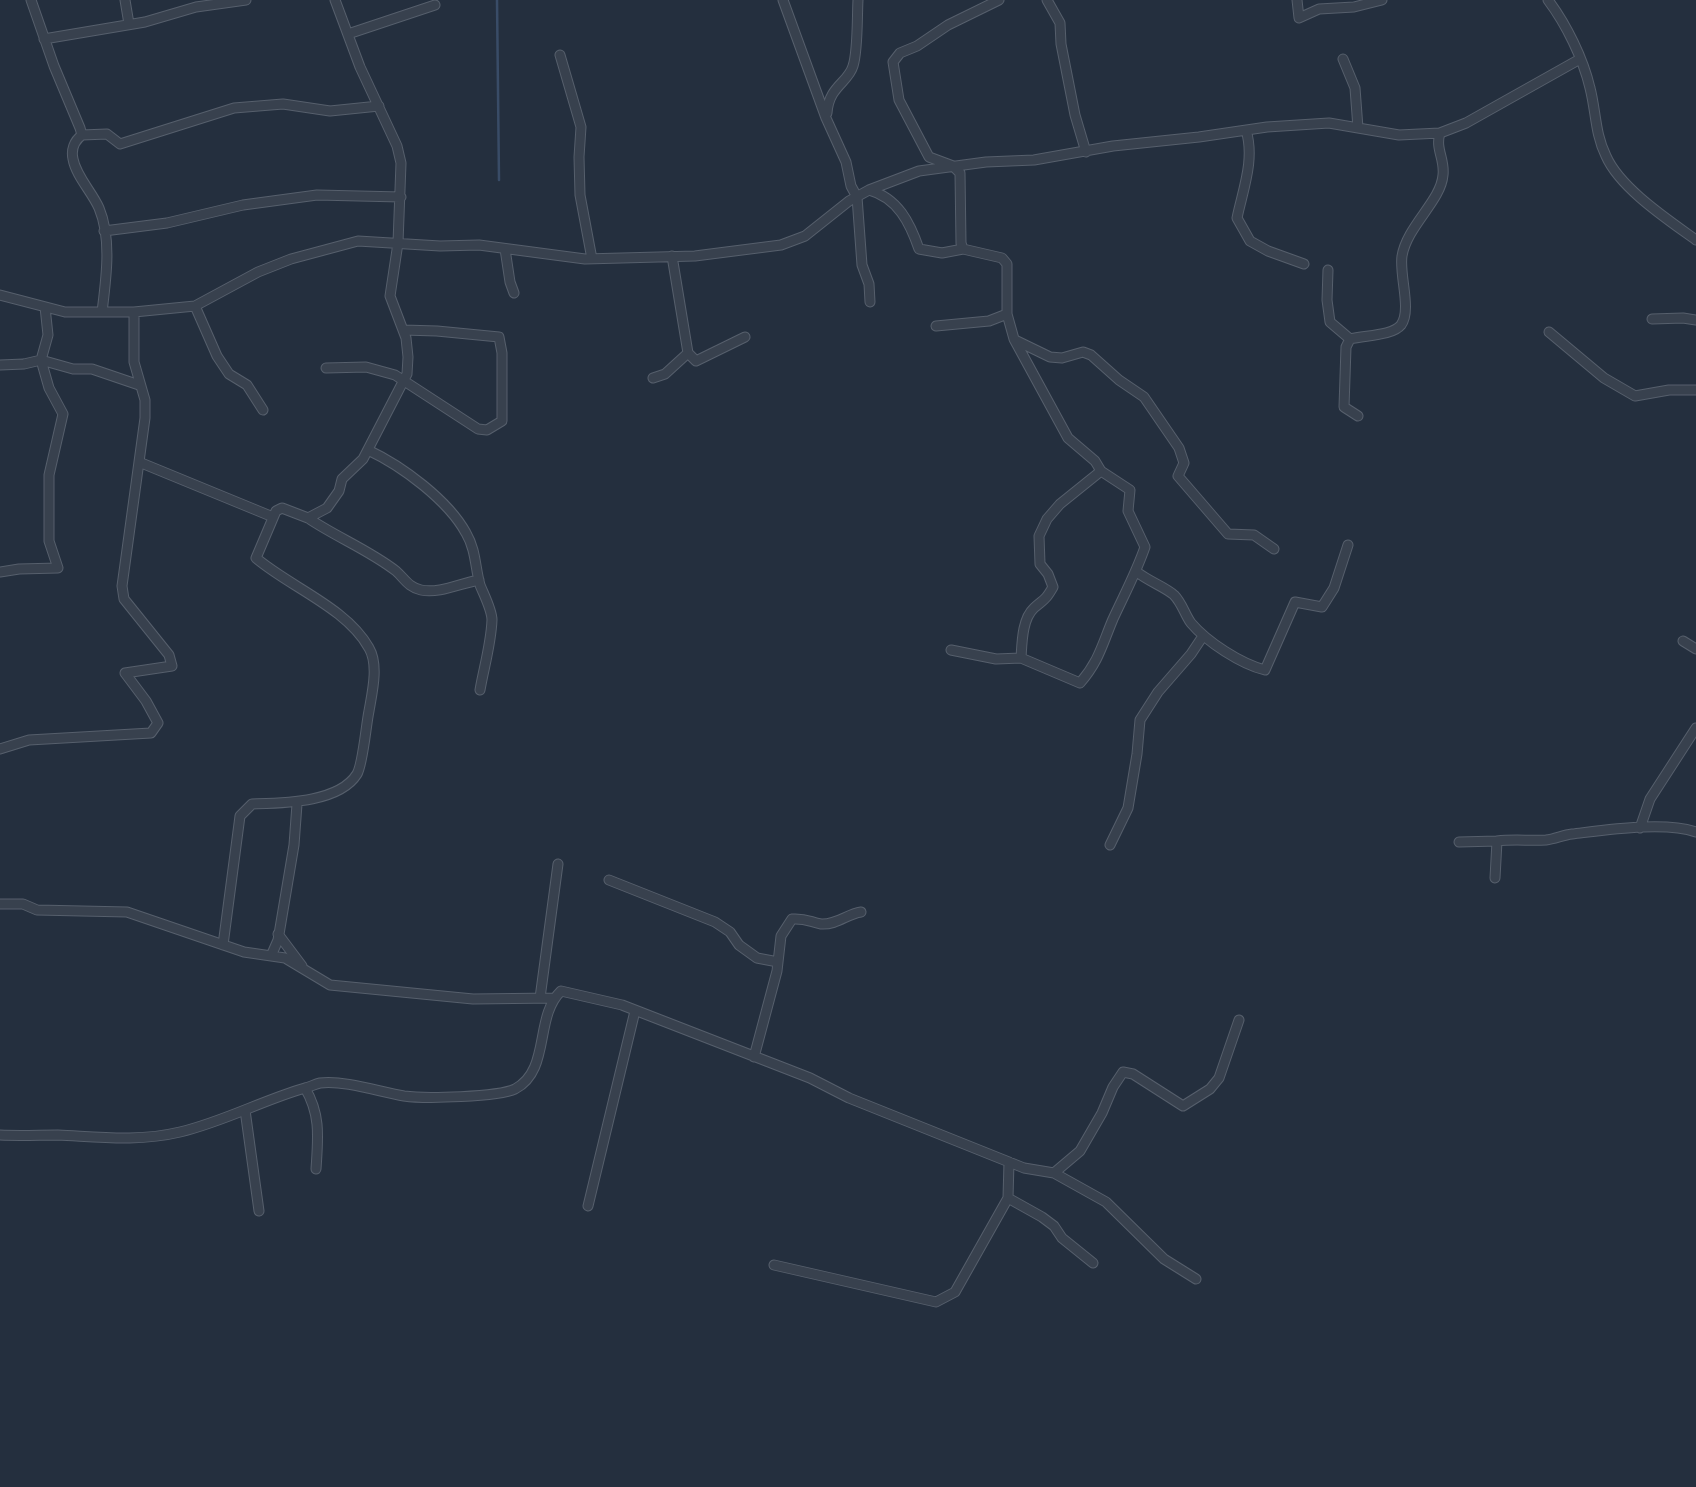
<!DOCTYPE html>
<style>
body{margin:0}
canvas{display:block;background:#242f3e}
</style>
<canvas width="1696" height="1487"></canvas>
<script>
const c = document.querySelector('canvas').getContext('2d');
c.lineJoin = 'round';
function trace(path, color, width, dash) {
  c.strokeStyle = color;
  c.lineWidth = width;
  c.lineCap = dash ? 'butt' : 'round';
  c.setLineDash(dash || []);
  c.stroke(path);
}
const stream = new Path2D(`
 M 497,0 L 499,180`);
const minor = new Path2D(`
 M 31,0 L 54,66 L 80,128 L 82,135 C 74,141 71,150 73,159 C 76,176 92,192 99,208 C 112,239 106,279 102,312
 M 125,0 L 129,24
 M 783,0 L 826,118 L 846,162 L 851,186 L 857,197 L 862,265 L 869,284 L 870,302
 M 1047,0 L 1060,23 L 1061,44 L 1075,115 L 1086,152
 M 1297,0 L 1299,18 L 1319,9 L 1354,7 L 1382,0
 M 1548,0 C 1566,24 1583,58 1590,88 C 1596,111 1595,134 1606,156 C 1620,188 1667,219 1696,240
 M 348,34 L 435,5
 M 44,39 L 145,22 L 196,7 L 246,0
 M 560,55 L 581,127 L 579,157 L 580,195 L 592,259
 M 1343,59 L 1355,88 L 1358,128
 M 827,113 C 829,86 848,83 853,66 C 858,51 857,17 858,0
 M 1246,130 C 1255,160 1243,189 1237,218 L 1250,241 L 1268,251 L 1304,264
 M 82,135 L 107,134 L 120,144 L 234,108 L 283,104 L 330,111 L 379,106
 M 869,190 C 898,198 910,223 919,249 L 942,253 L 963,249
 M 104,231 L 167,223 L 243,205 L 317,195 L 401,197
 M 505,249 L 510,282 L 514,293
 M 1328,270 L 1327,300 L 1330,322 L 1350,339 C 1365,335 1392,336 1401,325 C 1412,310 1399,275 1402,256 C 1407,226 1441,201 1443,175 C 1445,159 1435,149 1440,133
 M 0,295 L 65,312 L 134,312 L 195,306 L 258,272 L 291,259 L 358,241 L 440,246 L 479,245 L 585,259 L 695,256 L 781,245 L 805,236 L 849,201 L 869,190 L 919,171 L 986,162 L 1034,160 L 1113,146 L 1199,137 L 1267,127 L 1329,123 L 1399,135 L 1440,133 L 1466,123 L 1580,59
 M 195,306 L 217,356 L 229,374 L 247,385 L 263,410
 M 1652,319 L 1683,318 L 1696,320
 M 936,326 L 989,321 L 1007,314 L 1007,264 L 1002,258 L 963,249 L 961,243 L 960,173 L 953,166 L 929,157 L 899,100 L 893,62 L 900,53 L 917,46 L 948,25 L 999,0
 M 1549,332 L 1604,378 L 1635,396 L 1669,390 L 1696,390
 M 1350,339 L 1346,347 L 1344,407 L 1358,416
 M 1015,340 L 1050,357 L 1062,358 L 1083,352 L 1091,355 L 1119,380 L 1144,397 L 1179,448 L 1184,463 L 1178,476 L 1228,534 L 1254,535 L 1274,549
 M 688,353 L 696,361 L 745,337
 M 0,365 L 24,364 L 41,360 L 73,369 L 92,369 L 139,385
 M 326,368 L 366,367 L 395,375 L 478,429 L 487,430 L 502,421 L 502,353 L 499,337 L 437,331 L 403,330
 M 653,378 L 665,374 L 688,353 L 672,256
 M 368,450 C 402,466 448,500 466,533 C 476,550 475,567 480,585 C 484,595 492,610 492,620 C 491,644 484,667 480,690
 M 139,462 L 273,517
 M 308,518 C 336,537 369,550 396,571 C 405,579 408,587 421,590 C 439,594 461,583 479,580
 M 0,572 L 19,569 L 58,568 L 49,541 L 49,475 L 63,414 L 49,388 L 41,360 L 48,335 L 45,307
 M 1137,572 C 1148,581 1165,587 1174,595 C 1182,603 1185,615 1191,623 C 1207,642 1241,664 1265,670 L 1295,602 L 1322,607 L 1334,588 L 1348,545
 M 1683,641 L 1696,649
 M 951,650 L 996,659 L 1021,658 C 1022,643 1022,619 1034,608 C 1044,599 1045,601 1053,587 L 1048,574 L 1040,564 L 1039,536 L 1047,519 L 1060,504 L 1101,471 L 1095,461 L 1068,438 L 1014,339 L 1007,314
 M 1021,658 L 1080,683 C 1099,661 1102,645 1113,619 C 1124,595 1136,573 1145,547 L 1128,511 L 1130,490 L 1101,471
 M 0,749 L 29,740 L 151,733 L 158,723 L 146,701 L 125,673 L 172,666 L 169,655 L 124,599 L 122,586 L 145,418 L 145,400 L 134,362 L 134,312
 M 1640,828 L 1650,799 L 1696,728
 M 1459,842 L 1497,841
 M 1110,845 L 1128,808 L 1137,754 L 1140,720 L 1158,692 L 1191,654 L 1203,636
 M 1495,878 L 1497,841 C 1514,839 1529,841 1546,840 C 1555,839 1563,835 1572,834 C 1606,830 1665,821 1696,832
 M 609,880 L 715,922 L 730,932 L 739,945 L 757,958 L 778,962
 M 0,904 L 23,904 L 37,910 L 127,912 L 244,952 L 285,958 L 330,985 L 473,999 L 554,998
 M 278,934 L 302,966
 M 223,945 L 240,816 L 252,804 C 282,803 339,803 357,774 C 363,764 366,725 369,711 C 372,693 379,665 369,648 C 347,608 290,587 256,558 L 276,511 L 282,508 L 308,518 L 327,508 L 339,491 L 342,479 L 363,459 L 407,374 L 408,357 L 406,338 L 390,296 L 398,243 L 401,163 L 397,146 L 360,67 L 335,0
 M 271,956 L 278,940 L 294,845 L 297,804
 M 540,998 L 558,864
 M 754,1057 L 777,971 L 781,936 L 792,919 C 806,918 810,922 821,924 C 837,925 847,914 861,912
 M 305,1088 C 321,1115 318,1138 316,1169
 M 245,1110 L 259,1211
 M 0,1135 C 20,1136 39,1135 58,1135 C 100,1137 138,1142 180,1132 C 223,1122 263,1100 305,1088 C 310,1087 315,1084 320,1083 C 345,1080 380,1092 404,1096 C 425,1099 498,1097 515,1089 C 551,1070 534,1017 561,991 L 622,1005 L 810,1078 L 849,1098 L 1024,1168 L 1054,1173 L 1106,1202 L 1164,1259 L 1196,1279
 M 1054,1173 L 1080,1151 L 1102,1113 L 1113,1087 L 1123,1072 L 1133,1074 L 1183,1106 L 1210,1089 L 1219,1078 L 1239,1020
 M 1008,1198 L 1042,1217 L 1054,1226 L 1062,1238 L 1093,1263
 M 588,1206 L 635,1011
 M 774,1265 L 936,1302 L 955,1292 L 1008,1198 L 1009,1162`);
trace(stream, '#394c67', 2.5);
trace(minor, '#565f6c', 11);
trace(minor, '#38414e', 9);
</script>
